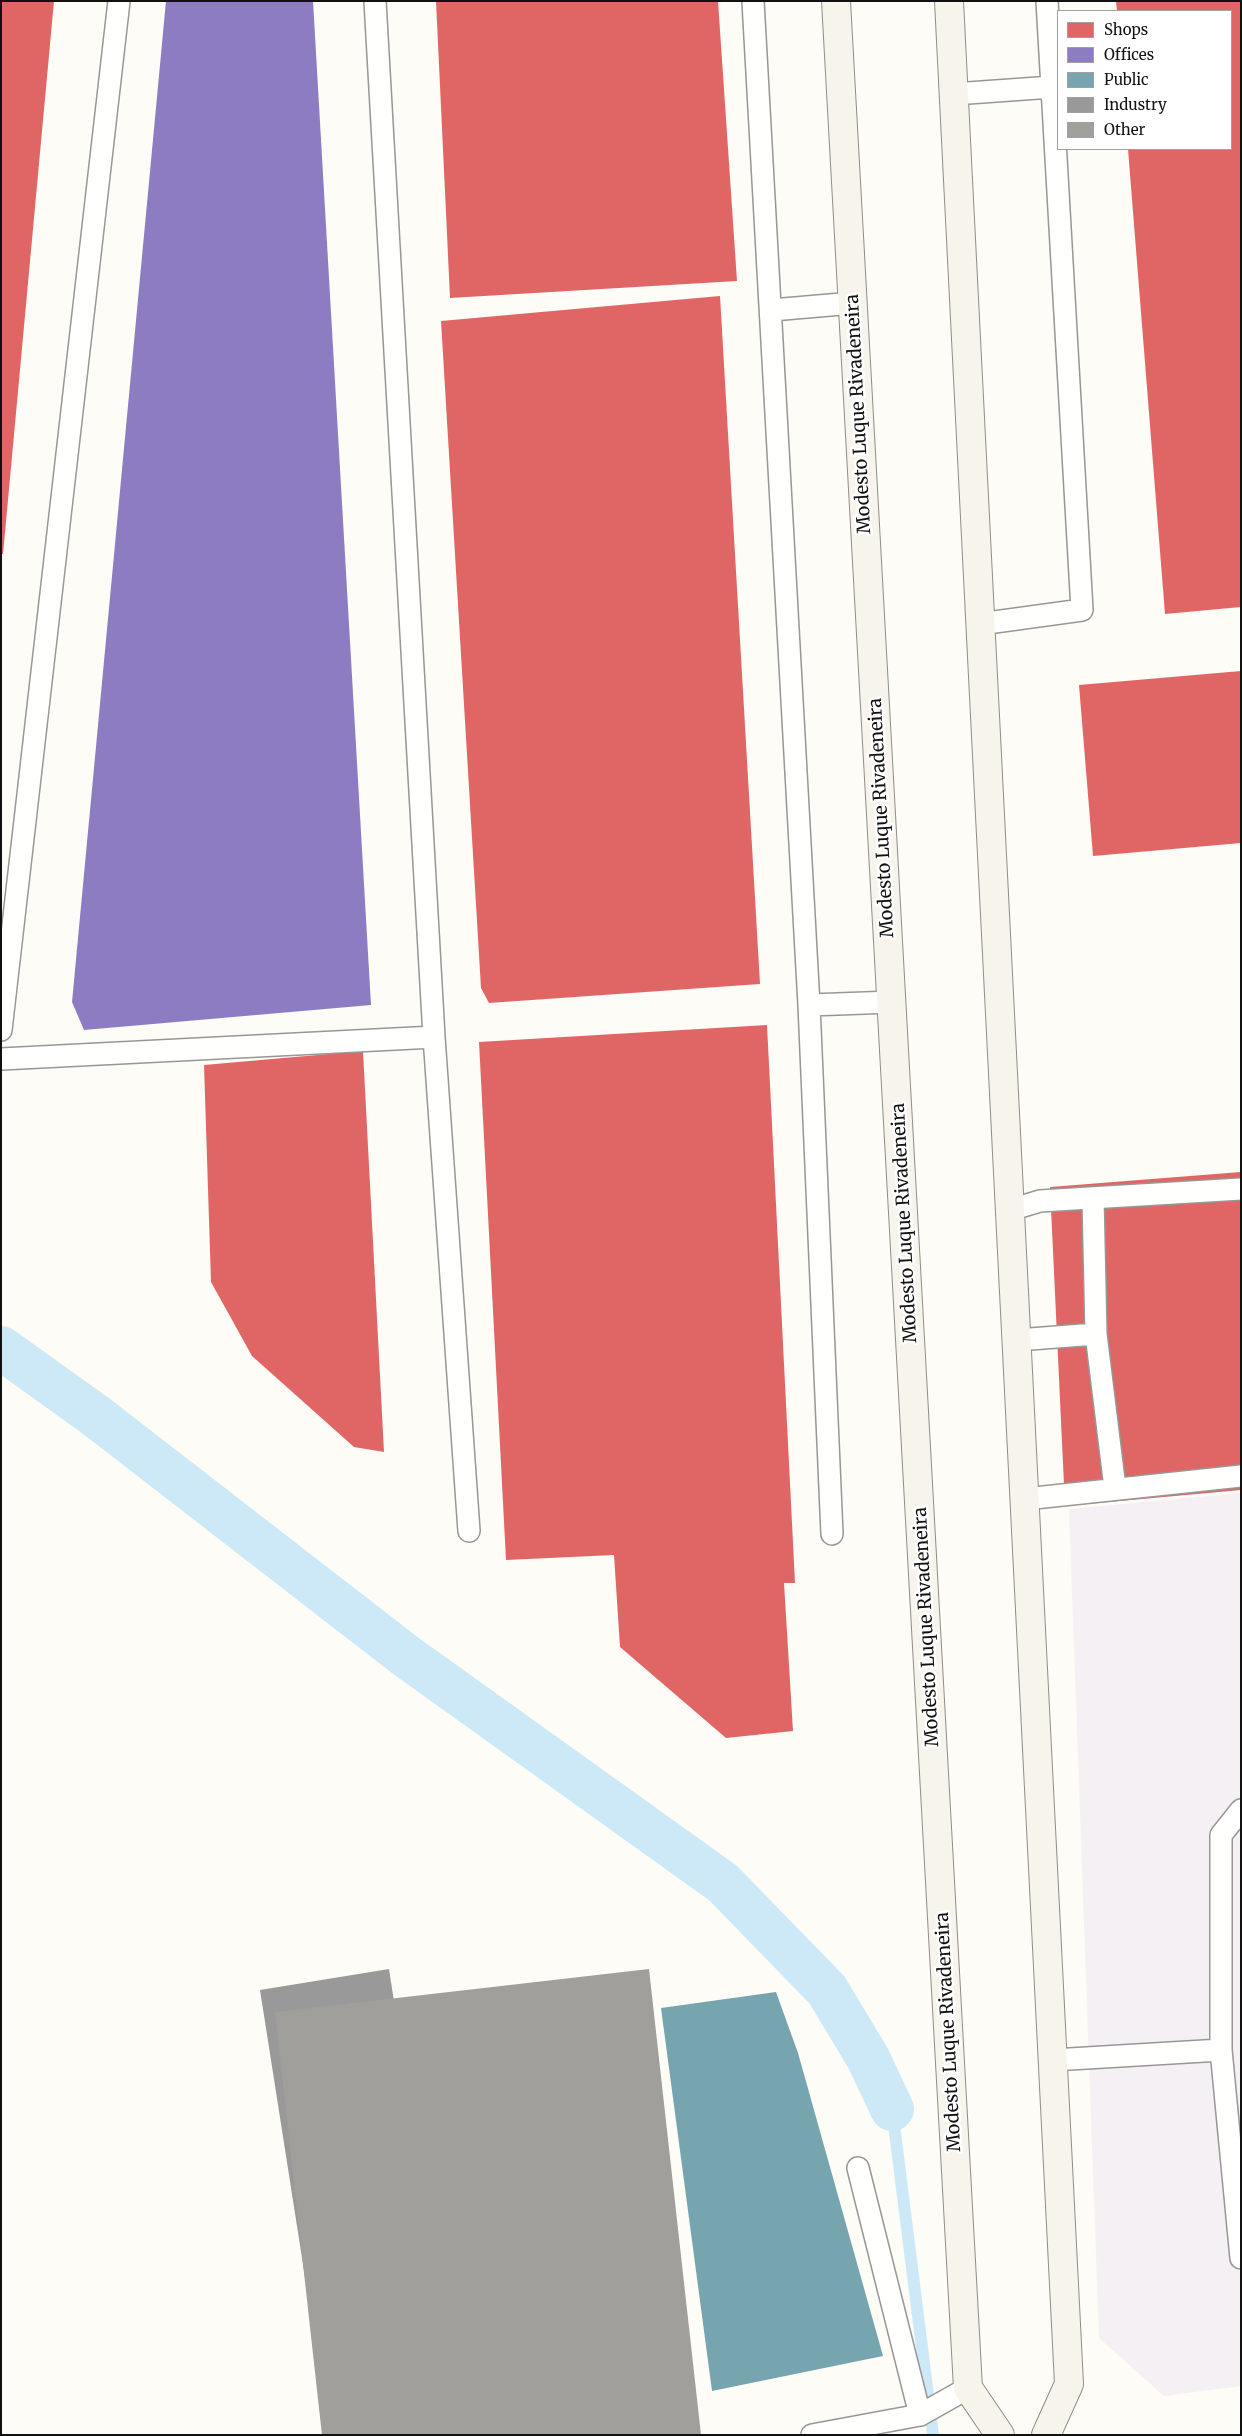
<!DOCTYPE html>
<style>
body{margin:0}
#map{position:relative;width:1242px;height:2436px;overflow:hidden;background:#fdfcf7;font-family:Merriweather,serif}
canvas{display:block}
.frame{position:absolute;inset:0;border:2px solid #111;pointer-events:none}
.legend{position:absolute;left:1057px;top:10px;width:175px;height:140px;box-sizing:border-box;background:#fff;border:1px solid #a0a0a0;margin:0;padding:6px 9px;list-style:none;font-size:15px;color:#111}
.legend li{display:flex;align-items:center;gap:10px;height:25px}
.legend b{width:25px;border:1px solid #a0a0a0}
</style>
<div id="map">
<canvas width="1242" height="2436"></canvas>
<div class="frame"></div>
<ul class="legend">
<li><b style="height:14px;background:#e06666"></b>Shops</li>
<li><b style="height:14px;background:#8e7cc3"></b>Offices</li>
<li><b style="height:14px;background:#76a5af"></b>Public</li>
<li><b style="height:14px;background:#999"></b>Industry</li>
<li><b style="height:14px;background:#a19f9c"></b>Other</li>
</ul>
</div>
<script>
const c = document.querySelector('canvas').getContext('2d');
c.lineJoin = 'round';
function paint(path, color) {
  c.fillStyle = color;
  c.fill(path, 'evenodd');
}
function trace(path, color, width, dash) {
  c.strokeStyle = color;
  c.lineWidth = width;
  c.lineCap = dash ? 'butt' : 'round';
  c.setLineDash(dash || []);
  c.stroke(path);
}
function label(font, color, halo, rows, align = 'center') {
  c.font = font + ' Merriweather,serif';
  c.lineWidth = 5;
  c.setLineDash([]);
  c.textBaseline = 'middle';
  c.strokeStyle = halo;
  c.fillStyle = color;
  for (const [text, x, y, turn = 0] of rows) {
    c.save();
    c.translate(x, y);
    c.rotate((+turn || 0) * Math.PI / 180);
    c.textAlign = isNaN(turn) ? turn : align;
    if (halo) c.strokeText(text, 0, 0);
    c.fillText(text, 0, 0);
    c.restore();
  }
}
const industrial = new Path2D(`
 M 1241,1493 L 1241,2386 L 1164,2396 L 1099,2338 L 1069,1509 Z`);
const shops = new Path2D(`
 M 1,1 L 54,1 L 3,554 L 1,554 Z
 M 436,1 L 718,1 L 737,281 L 450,298 Z
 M 1116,1 L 1241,1 L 1241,607 L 1165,614 L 1128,149 L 1231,149 L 1231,11 L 1117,11 Z
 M 720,296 L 760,984 L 489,1003 L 481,988 L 441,321 Z
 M 1241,671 L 1241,843 L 1093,856 L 1079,685 Z
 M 767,1025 L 795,1583 L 784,1583 L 793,1731 L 726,1738 L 620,1647 L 614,1555 L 506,1560 L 479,1042 Z
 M 363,1051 L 384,1452 L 354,1447 L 252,1356 L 211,1282 L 204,1065 Z
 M 1241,1172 L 1241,1490 L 1065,1506 L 1050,1187 Z`);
const offices = new Path2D(`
 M 166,1 L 313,1 L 371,1005 L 84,1030 L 72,1002 Z`);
const public = new Path2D(`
 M 776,1992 L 798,2053 L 883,2356 L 712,2391 L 661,2008 Z`);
const industry = new Path2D(`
 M 389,1969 L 461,2435 L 324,2435 L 318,2360 L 260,1990 Z`);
const stream = new Path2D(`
 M 892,2109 L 933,2435`);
const canal = new Path2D(`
 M 1,1348 L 96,1416 L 406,1656 L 723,1883 L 827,1990 L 868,2058 L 892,2109`);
const building = new Path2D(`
 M 649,1969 L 701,2435 L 322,2435 L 275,2012 Z`);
const lane = new Path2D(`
 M 375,1 L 434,1037 L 469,1531
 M 753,1 L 809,1005 L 832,1534
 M 954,94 L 1052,87
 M 772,310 L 853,303
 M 980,624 L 1082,610 L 1047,1
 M 809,1005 L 893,1002
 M 1,1030 L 119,1
 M 1,1059 L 434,1037
 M 1093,1198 L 1096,1334
 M 1010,1210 L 1040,1201 L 1241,1189
 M 1017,1340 L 1096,1334 L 1115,1488
 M 1025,1499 L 1241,1476
 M 1221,2050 L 1221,1835 L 1241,1810
 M 1053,2060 L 1221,2050 L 1241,2258
 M 858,2168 L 920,2415
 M 812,2435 L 920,2415 L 968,2388`);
const secondary = new Path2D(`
 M 836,1 L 968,2388 L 1000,2435
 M 949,1 L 1069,2384 L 1046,2435`);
const streetNames = [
 ["Modesto Luque Rivadeneira",859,414,-93],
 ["Modesto Luque Rivadeneira",882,818,-93],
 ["Modesto Luque Rivadeneira",905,1223,-93],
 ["Modesto Luque Rivadeneira",927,1627,-93],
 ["Modesto Luque Rivadeneira",949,2032,-93]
];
paint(industrial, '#f5f0f3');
paint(shops, '#e06666');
paint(offices, '#8e7cc3');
paint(public, '#76a5af');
paint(industry, '#999');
trace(stream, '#cde8f7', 12);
trace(canal, '#cde8f7', 44);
paint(building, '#a19f9c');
trace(lane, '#979795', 24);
trace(secondary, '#8e8d8b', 30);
trace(lane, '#fffffe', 21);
trace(secondary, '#f6f4eb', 28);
label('18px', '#111', '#fff', streetNames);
</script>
